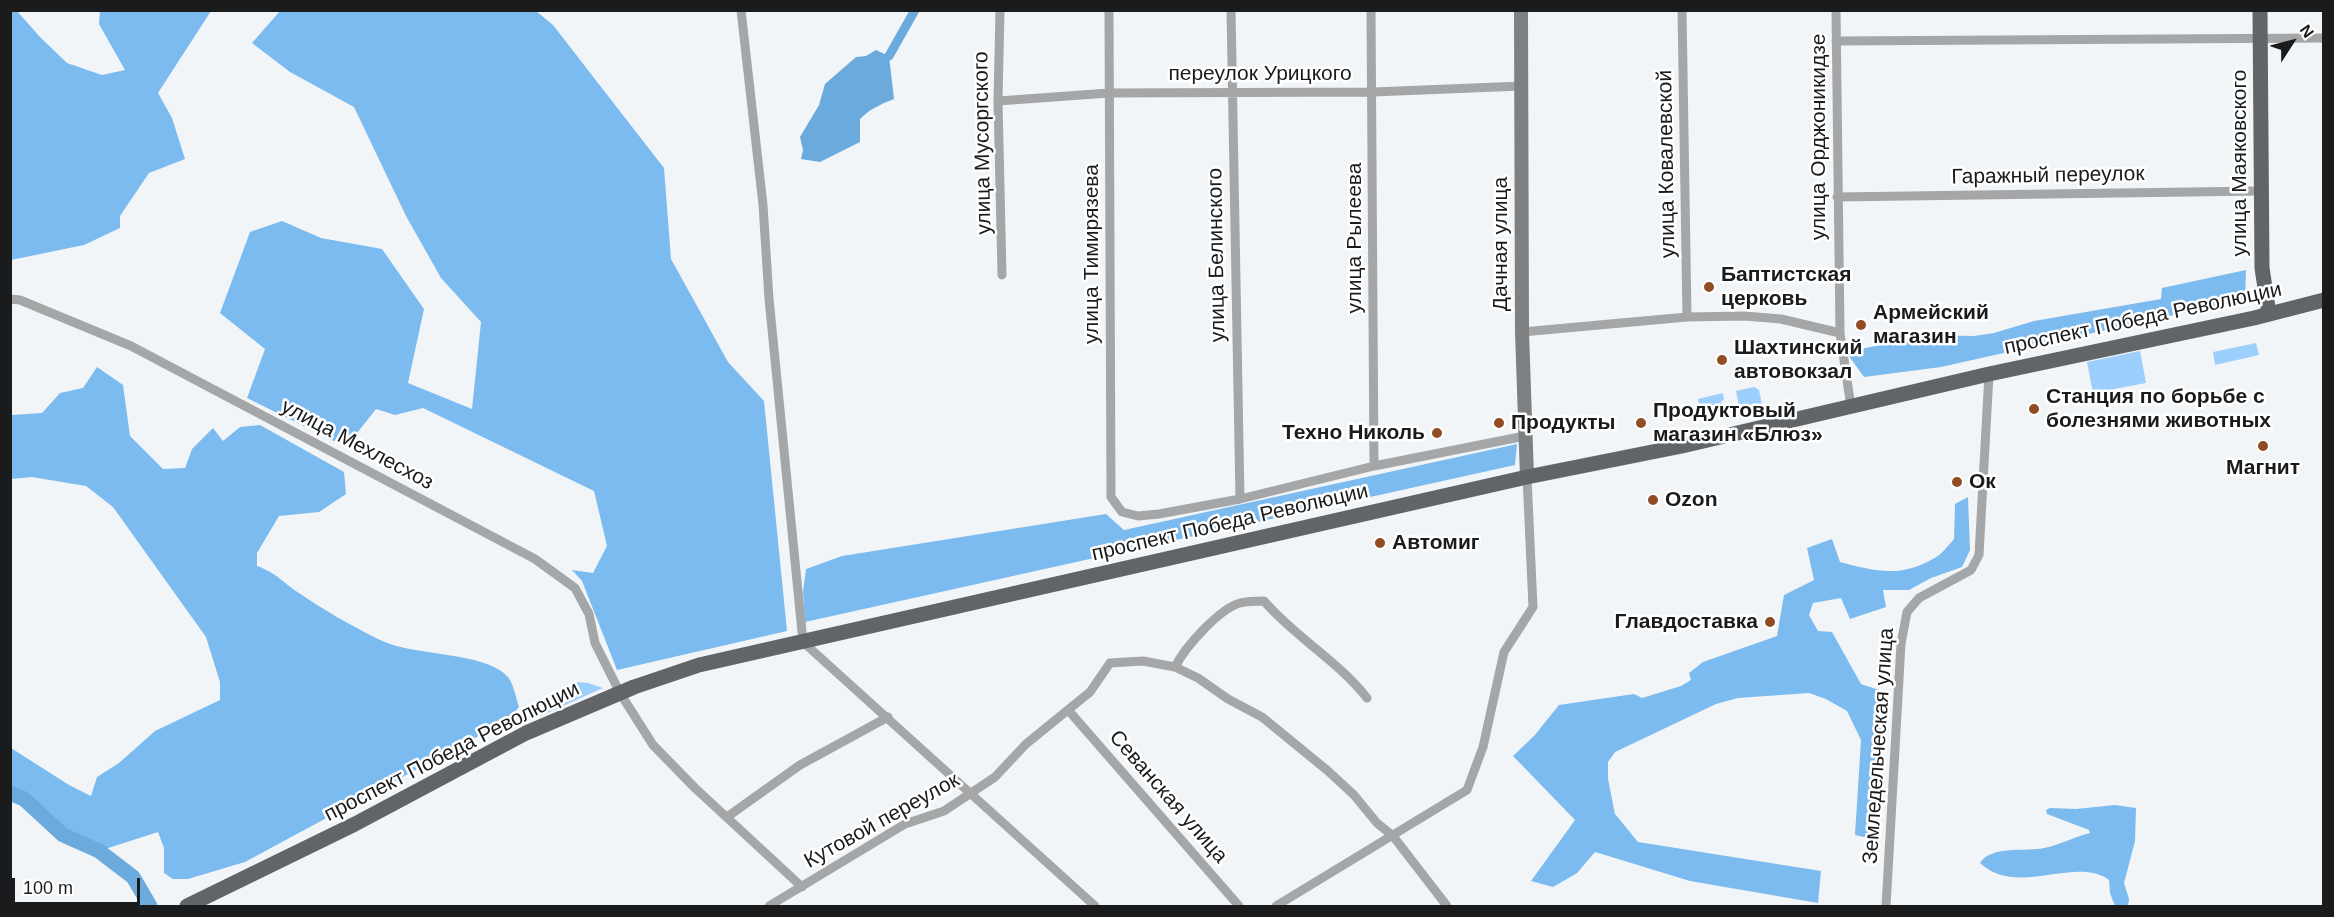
<!DOCTYPE html>
<meta charset="utf-8">
<style>
body{margin:0}
#map{position:relative;width:2334px;height:917px;overflow:hidden;background:#f2f5f8;font-family:Arial,sans-serif}
canvas{display:block}
.frame{position:absolute;inset:0;border:12px solid #1a1b1c;pointer-events:none}
.north{position:absolute;left:2262px;top:12px;width:60px;height:60px;-webkit-text-stroke:4px #fff;paint-order:stroke;rotate:54deg;font-size:16px;font-weight:700;line-height:24px;text-align:center;color:#1a1b1c}
.north::after{content:'';display:block;margin:auto;width:21px;height:27px;background:#1a1b1c;clip-path:polygon(50% 0,100% 100%,50% 72%,0 100%)}
.scale{position:absolute;left:12px;top:878px;width:128px;height:27px;box-sizing:border-box;border:3px solid #1a1b1c;border-top:0;padding-left:8px;font-size:18px;line-height:21px;white-space:nowrap;color:#1a1b1c;-webkit-text-stroke:4px #fff;paint-order:stroke}
</style>
<div id="map">
<canvas width="2334" height="917"></canvas>
<div class="frame"></div>
<div class="north">N</div>
<div class="scale">100 m</div>
</div>
<script>
const c = document.querySelector('canvas').getContext('2d');
c.lineJoin = 'round';
function paint(path, color) {
  c.fillStyle = color;
  c.fill(path, 'evenodd');
}
function trace(path, color, width, dash) {
  c.strokeStyle = color;
  c.lineWidth = width;
  c.lineCap = dash ? 'butt' : 'round';
  c.setLineDash(dash || []);
  c.stroke(path);
}
function label(font, color, halo, rows, align = 'center') {
  c.font = font + ' Arial,sans-serif';
  c.lineWidth = 5;
  c.setLineDash([]);
  c.textBaseline = 'middle';
  c.strokeStyle = halo;
  c.fillStyle = color;
  for (const [text, x, y, turn = 0] of rows) {
    c.save();
    c.translate(x, y);
    c.rotate((+turn || 0) * Math.PI / 180);
    c.textAlign = isNaN(turn) ? turn : align;
    if (halo) c.strokeText(text, 0, 0);
    c.fillText(text, 0, 0);
    c.restore();
  }
}
const green = new Path2D(`
 M 2256,343 L 2259,355 L 2215,365 L 2213,352 Z
 M 2140,351 L 2146,383 L 2093,393 L 2087,362 Z
 M 1754,387 L 1759,390 L 1762,405 L 1740,411 L 1736,391 Z
 M 1723,393 L 1724,400 L 1721,401 L 1726,414 L 1702,419 L 1698,399 Z
 M 578,682 L 588,683 L 603,688 L 534,719 C 545,702 558,688 578,682 Z`);
const forest = new Path2D(`
 M 11,11 L 17,11 L 40,37 L 67,63 L 102,75 L 125,70 L 99,24 L 100,11 L 211,11 L 158,93 L 172,118 L 185,159 L 149,173 L 120,216 L 120,228 L 84,245 L 11,260 Z
 M 280,11 L 536,11 L 553,25 L 664,168 L 671,259 L 728,362 L 764,401 L 787,631 L 617,670 L 582,581 L 572,570 L 593,573 L 607,546 L 594,491 L 423,408 L 395,415 L 376,409 L 346,447 L 247,398 L 265,349 L 220,313 L 250,232 L 282,221 L 321,238 L 382,249 L 424,309 L 408,383 L 472,409 L 481,322 L 441,278 L 406,216 L 354,107 L 290,72 L 252,43 Z
 M 2246,270 L 2245,299 L 1941,367 L 1864,377 L 1846,352 L 1929,335 L 1974,336 L 1994,333 L 2034,321 L 2161,299 L 2162,288 Z
 M 97,367 L 123,385 L 130,436 L 163,469 L 185,468 L 192,449 L 213,428 L 223,441 L 240,427 L 260,425 L 344,472 L 346,494 L 319,512 L 279,516 L 257,553 L 257,566 C 277,573 282,582 299,593 C 324,610 350,625 378,639 C 412,657 486,651 508,677 C 514,685 516,698 519,707 L 508,720 L 245,862 L 188,879 L 173,879 L 164,873 L 164,848 L 158,832 L 99,851 L 63,835 L 24,799 L 11,793 L 11,748 L 69,785 L 91,796 L 97,777 L 119,763 L 155,731 L 220,700 L 220,682 L 206,637 L 113,507 L 86,486 L 32,477 L 11,479 L 11,415 L 42,413 L 60,393 L 83,388 Z
 M 1517,444 L 1515,465 L 805,622 L 803,592 L 806,569 L 842,556 L 1106,514 L 1124,530 Z
 M 1968,497 L 1970,550 L 1962,567 L 1931,578 L 1909,590 L 1883,590 L 1886,607 L 1850,619 L 1841,598 L 1813,603 L 1809,615 L 1818,631 L 1832,632 L 1861,684 L 1882,691 L 1877,840 L 1855,835 L 1861,740 L 1847,711 L 1826,699 L 1809,693 L 1738,698 L 1716,704 L 1615,752 L 1608,762 L 1608,779 L 1615,814 L 1638,842 L 1821,871 L 1818,903 L 1690,881 L 1595,852 L 1577,873 L 1553,887 L 1531,881 L 1575,820 L 1513,756 L 1534,736 L 1559,705 L 1634,694 L 1642,698 L 1681,686 L 1691,680 L 1689,673 L 1703,662 L 1777,636 L 1784,595 L 1814,580 L 1807,548 L 1832,539 L 1840,562 C 1874,571 1900,578 1933,559 C 1941,555 1948,546 1954,539 L 1955,504 Z
 M 2115,805 L 2136,808 L 2135,841 L 2124,883 L 2129,899 L 2128,906 L 2115,906 L 2110,893 L 2109,880 C 2076,855 2017,898 1980,863 C 1991,845 2026,852 2044,848 C 2059,845 2074,837 2090,833 L 2089,830 L 2047,814 L 2046,810 L 2050,808 L 2076,809 Z`);
const water = new Path2D(`
 M 876,50 L 889,56 L 894,99 C 881,104 870,109 860,119 L 860,142 L 820,162 L 801,159 L 803,150 L 800,137 L 819,105 L 825,84 L 856,57 L 866,56 Z`);
const canal = new Path2D(`
 M 889,56 L 915,10`);
const river = new Path2D(`
 M 10,793 L 24,799 L 63,835 L 99,851 L 133,877 L 150,906`);
const street = new Path2D(`
 M 741,10 L 763,205 L 769,299 L 803,642 L 1095,906
 M 1000,10 L 998,101 L 1002,275
 M 1109,10 L 1111,497 L 1122,512 L 1138,516 L 1159,514 L 1240,499 L 1374,466 L 1525,436
 M 1231,10 L 1240,499
 M 1371,10 L 1374,466
 M 1682,10 L 1687,317
 M 1836,10 L 1840,333 L 1851,407
 M 1836,41 L 2324,38
 M 998,101 L 1109,93 L 1373,92 L 1522,86
 M 1837,197 L 2260,191
 M 10,299 L 20,300 L 131,346 L 535,559 L 575,588 L 589,614 L 595,643 L 620,693 L 653,745 L 695,788 L 802,887
 M 1522,332 L 1687,317 L 1745,316 L 1781,319 L 1840,333
 M 1175,667 C 1185,647 1219,609 1240,603 C 1248,601 1257,601 1264,601 C 1295,637 1338,661 1367,698
 M 1069,711 L 1239,906
 M 727,817 L 800,765 L 888,717
 M 769,906 L 905,824 L 944,811 L 995,777 L 1026,744 L 1090,692 L 1110,663 L 1143,661 L 1175,667 L 1198,678 L 1228,699 L 1262,717 L 1328,771 L 1354,795 L 1377,823 L 1393,836 L 1447,906
 M 1276,906 L 1467,790 L 1483,747 L 1504,652 L 1533,607 L 1527,477
 M 1886,906 L 1901,644 L 1907,612 L 1919,598 L 1971,570 L 1979,555 L 1989,374`);
const secondary = new Path2D(`
 M 1521,10 L 1522,332 L 1527,477`);
const primary = new Path2D(`
 M 2260,10 L 2262,268 L 2269,314
 M 187,906 L 355,824 L 526,733 L 634,687 L 699,665 L 1527,477 L 1682,446 L 1989,374 L 2254,318 L 2324,300`);
const markers = [
 [1709,287,6,"#924c24"],
 [1861,325,6,"#924c24"],
 [1722,360,6,"#924c24"],
 [2034,409,6,"#924c24"],
 [1499,423,6,"#924c24"],
 [1641,423,6,"#924c24"],
 [1437,433,6,"#924c24"],
 [2263,446,6,"#924c24"],
 [1957,482,6,"#924c24"],
 [1653,500,6,"#924c24"],
 [1380,543,6,"#924c24"],
 [1770,622,6,"#924c24"]
];
const streetNames = [
 ["переулок Урицкого",1260,74],
 ["улица Орджоникидзе",1819,137,-90],
 ["улица Мусоргского",983,143,-91],
 ["улица Маяковского",2240,163,-90],
 ["улица Ковалевской",1667,164,-91],
 ["Гаражный переулок",2048,176,-1],
 ["улица Рылеева",1355,238,-90],
 ["Дачная улица",1501,244,-90],
 ["улица Тимирязева",1092,254,-90],
 ["улица Белинского",1217,255,-91],
 ["проспект Победа Революции",2143,319,-12],
 ["улица Мехлесхоз",357,445,28],
 ["проспект Победа Революции",1230,523,-13],
 ["Земледельческая улица",1879,746,-86],
 ["проспект Победа Революции",452,752,-27],
 ["Севанская улица",1168,797,49],
 ["Кутовой переулок",882,821,-29]
];
const poiNames = [
 ["Баптистская",1721,275],
 ["церковь",1721,299],
 ["Армейский",1873,313],
 ["магазин",1873,337],
 ["Шахтинский",1734,348],
 ["автовокзал",1734,372],
 ["Станция по борьбе с",2046,397],
 ["болезнями животных",2046,421],
 ["Продуктовый",1653,411],
 ["магазин «Блюз»",1653,435],
 ["Продукты",1511,423],
 ["Техно Николь",1425,433,"right"],
 ["Магнит",2263,468,"center"],
 ["Ок",1969,482],
 ["Ozon",1665,500],
 ["Автомиг",1392,543],
 ["Главдоставка",1758,622,"right"]
];
paint(green, '#9ccffb');
paint(forest, '#7cbbef');
paint(water, '#6aaadd');
trace(canal, '#6aaadd', 9);
trace(river, '#6aaadd', 15);
trace(street, '#a4a6a7', 9);
trace(secondary, '#7e8081', 14);
trace(primary, '#626567', 15);
for (const [x, y, r, color] of markers) {
  const dot = new Path2D();
  dot.arc(x, y, r, 0, 2 * Math.PI);
  c.fillStyle = color;
  c.fill(dot);
  trace(dot, '#fff', 2);
}
label('21px', '#1a1b1c', '#fff', streetNames);
label('bold 21px', '#1a1b1c', '#fff', poiNames, 'left');
</script>
